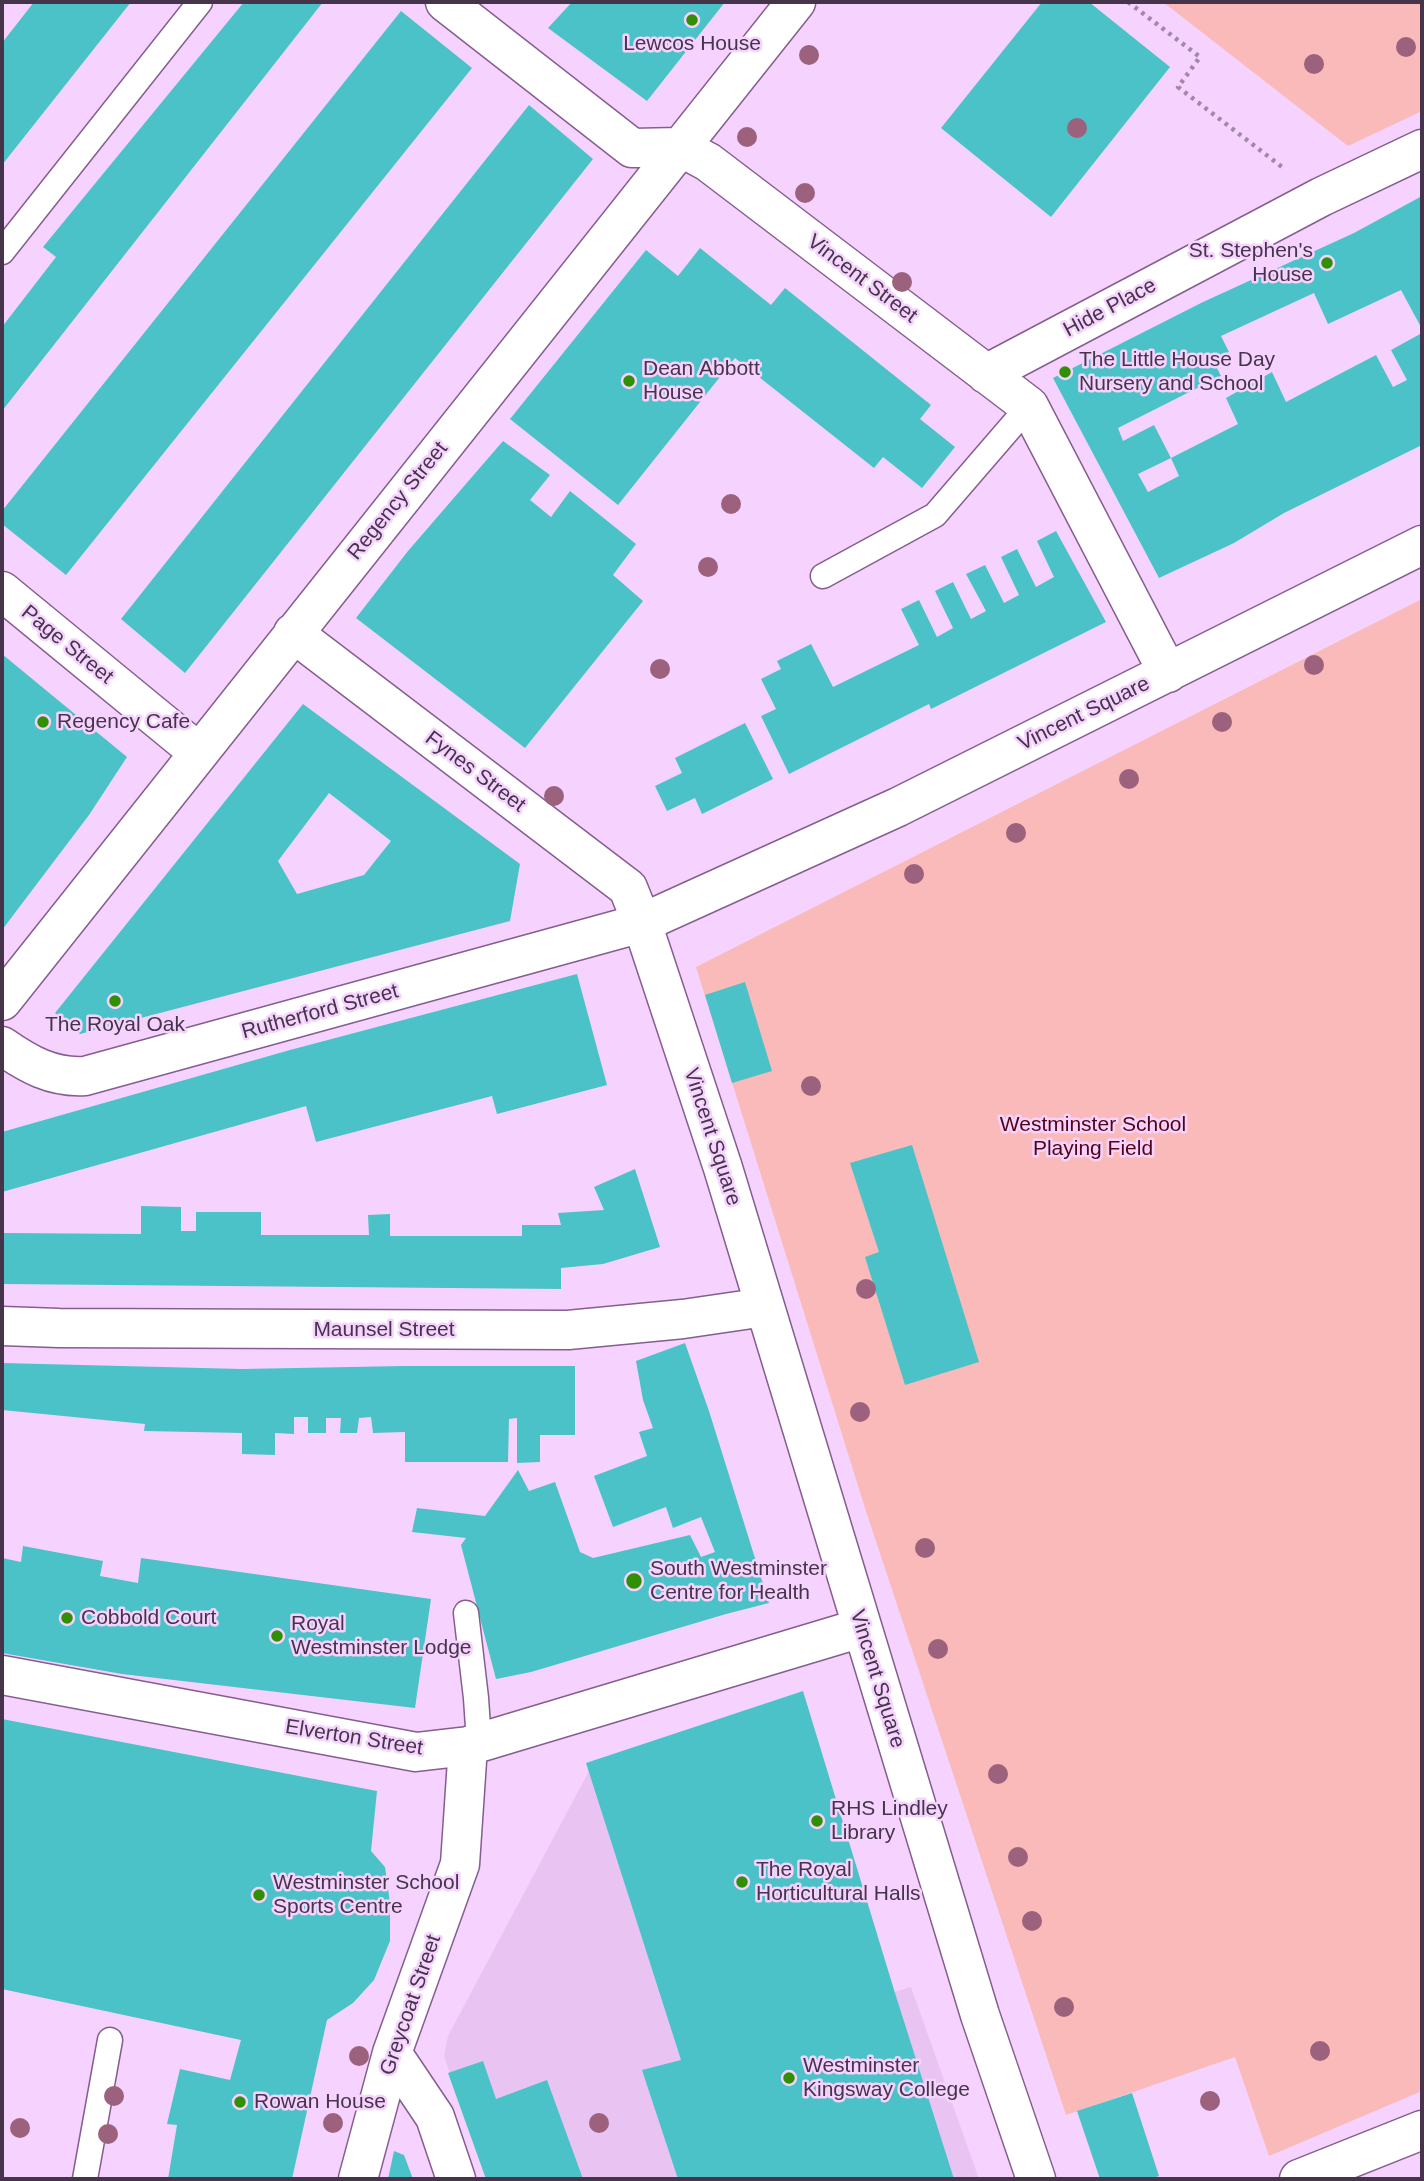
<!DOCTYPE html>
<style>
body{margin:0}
#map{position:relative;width:1424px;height:2181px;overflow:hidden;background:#f5d3fe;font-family:Arial,sans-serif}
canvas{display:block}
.frame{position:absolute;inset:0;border:4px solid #46354a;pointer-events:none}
</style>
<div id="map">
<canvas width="1424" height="2181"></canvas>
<div class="frame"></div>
</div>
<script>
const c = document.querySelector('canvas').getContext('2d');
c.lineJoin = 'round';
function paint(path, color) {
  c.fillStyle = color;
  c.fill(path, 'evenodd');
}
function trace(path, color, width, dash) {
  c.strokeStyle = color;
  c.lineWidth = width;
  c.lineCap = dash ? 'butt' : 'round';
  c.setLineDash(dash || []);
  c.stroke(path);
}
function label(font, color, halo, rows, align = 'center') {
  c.font = font + ' Arial,sans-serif';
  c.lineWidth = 5;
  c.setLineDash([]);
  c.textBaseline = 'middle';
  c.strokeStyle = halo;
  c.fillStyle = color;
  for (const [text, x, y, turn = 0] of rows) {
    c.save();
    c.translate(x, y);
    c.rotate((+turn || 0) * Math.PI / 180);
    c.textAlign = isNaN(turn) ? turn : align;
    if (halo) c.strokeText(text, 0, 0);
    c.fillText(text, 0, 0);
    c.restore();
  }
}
const built = new Path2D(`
 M 589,1771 L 681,2060 L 911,1987 L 979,2179 L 486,2179 L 444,2056 L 448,2036 Z`);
const green = new Path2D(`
 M 1163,2 L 1420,2 L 1422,8 L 1422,111 L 1348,146 Z
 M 1422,599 L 1422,2091 L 1269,2156 L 1235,2057 L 1066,2115 L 865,1508 L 696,967 Z`);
const building = new Path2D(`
 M 34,2 L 131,2 L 2,165 L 2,43 Z
 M 244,2 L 323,2 L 2,411 L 2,327 L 56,257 L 43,247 Z
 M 572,2 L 725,2 L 647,101 L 548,28 Z
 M 1042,2 L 1089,2 L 1170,67 L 1051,217 L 941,128 Z
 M 401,11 L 472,68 L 66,575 L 2,524 L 2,511 Z
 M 529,105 L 593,159 L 185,673 L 121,619 Z
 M 1422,196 L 1422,329 L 1401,290 L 1328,324 L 1314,293 L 1221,336 L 1229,352 L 1213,360 L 1221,376 L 1118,428 L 1123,441 L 1154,425 L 1171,458 L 1238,424 L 1226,398 L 1272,372 L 1286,402 L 1376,355 L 1393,387 L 1407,380 L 1391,350 L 1422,333 L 1422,445 L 1284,513 L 1234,543 L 1159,578 L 1053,378 L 1203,302 L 1354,233 ZM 1171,458 L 1179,476 L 1148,492 L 1138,474 Z
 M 700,248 L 771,305 L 785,288 L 931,405 L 920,419 L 955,447 L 922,488 L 883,457 L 874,468 L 735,358 L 618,505 L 510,419 L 646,250 L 678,276 Z
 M 503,441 L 550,475 L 530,500 L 551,517 L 570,491 L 636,544 L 613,575 L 643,601 L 525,748 L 356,618 L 408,551 Z
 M 1056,531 L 1106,622 L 931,709 L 929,704 L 789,774 L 761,716 L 776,709 L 761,679 L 781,669 L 777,661 L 811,644 L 833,687 L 919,645 L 901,609 L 919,600 L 937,637 L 953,628 L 935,591 L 953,582 L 971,619 L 986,611 L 966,574 L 985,565 L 1004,603 L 1019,595 L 1001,557 L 1017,549 L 1036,587 L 1054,577 L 1037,541 Z
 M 2,654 L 127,757 L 89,815 L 2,930 Z
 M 303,704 L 520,864 L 510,921 L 80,1034 L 55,1013 ZM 329,793 L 391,841 L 364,875 L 297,894 L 278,861 Z
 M 745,723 L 773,779 L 702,814 L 695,798 L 667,811 L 655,786 L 682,773 L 675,758 Z
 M 577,974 L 607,1085 L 497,1114 L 492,1096 L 316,1142 L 306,1106 L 2,1192 L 2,1132 L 290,1050 Z
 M 745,982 L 772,1071 L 732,1083 L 705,995 Z
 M 912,1145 L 979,1362 L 905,1385 L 865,1257 L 879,1252 L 850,1163 Z
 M 635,1169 L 660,1247 L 603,1264 L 561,1268 L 561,1289 L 2,1284 L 2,1233 L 141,1234 L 141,1206 L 181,1207 L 181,1231 L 196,1231 L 196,1212 L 261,1212 L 261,1235 L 369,1235 L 368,1215 L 390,1214 L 390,1236 L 522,1236 L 522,1225 L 561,1225 L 558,1213 L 604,1210 L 594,1187 Z
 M 685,1343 L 709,1411 L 769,1603 L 726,1614 L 531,1672 L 496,1679 L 461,1545 L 466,1538 L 412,1532 L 417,1508 L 485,1516 L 518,1470 L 529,1491 L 555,1482 L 580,1552 L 593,1558 L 690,1535 L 701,1557 L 715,1552 L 701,1517 L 673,1528 L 666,1507 L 613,1527 L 594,1476 L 647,1456 L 639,1432 L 653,1428 L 643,1400 L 636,1361 Z
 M 2,1363 L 242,1369 L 405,1366 L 575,1366 L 575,1435 L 540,1435 L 540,1462 L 517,1463 L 517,1418 L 509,1419 L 508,1462 L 405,1462 L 405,1432 L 373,1433 L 371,1417 L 359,1418 L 357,1433 L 340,1433 L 341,1418 L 326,1418 L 326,1433 L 308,1433 L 308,1417 L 294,1417 L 294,1434 L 275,1433 L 275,1455 L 242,1454 L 242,1433 L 144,1431 L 145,1424 L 2,1410 Z
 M 23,1546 L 103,1561 L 100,1576 L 138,1583 L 141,1558 L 431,1599 L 415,1708 L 122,1674 L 2,1653 L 2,1558 L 21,1562 Z
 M 803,1691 L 895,1993 L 954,2179 L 678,2179 L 642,2070 L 681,2060 L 586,1763 Z
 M 2,1719 L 377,1791 L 371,1851 L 385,1867 L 390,1903 L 390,1941 L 374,1980 L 353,2003 L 327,2020 L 292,2179 L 168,2179 L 177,2125 L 167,2124 L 180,2069 L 230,2080 L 241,2040 L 2,1989 Z
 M 483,2061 L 496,2099 L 547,2080 L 583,2179 L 486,2179 L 448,2073 Z
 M 1132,2093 L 1159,2176 L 1150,2179 L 1100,2179 L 1077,2111 Z
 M 394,2151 L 404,2155 L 413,2179 L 388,2179 Z`);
const path = new Path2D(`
 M 1128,2 L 1200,57 L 1178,87 L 1282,167`);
const lane = new Path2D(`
 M 2,252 L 200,2
 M 823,576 L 935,515 L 1029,406
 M 466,1613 L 476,1698 L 479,1742
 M 85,2179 L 110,2040`);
const street = new Path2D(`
 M 445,2 L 632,148 L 680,147 L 708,162 L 1029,406 L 1168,673
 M 986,374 L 1321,197 L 1422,149
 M 2,591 L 198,752
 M 293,633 L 628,888 L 642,923 L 723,1168 L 980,2015 L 1036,2179
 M 2,1001 L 796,2
 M 2,1046 C 28,1064 52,1078 85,1076 L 642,923 L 898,807 L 1422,545
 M 2,1326 L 59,1328 L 568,1330 L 683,1319 L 765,1307
 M 2,1675 L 416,1752 L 468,1746 L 861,1628
 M 392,2053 L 435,2117 L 456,2179
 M 358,2179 L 392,2053 L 460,1864 L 468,1746
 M 1299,2179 L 1422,2130`);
const trees = [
 [1406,47],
 [809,55],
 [1314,64],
 [1077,128],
 [747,137],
 [805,193],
 [902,282],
 [731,504],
 [708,567],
 [1314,665],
 [660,669],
 [1222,722],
 [1129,779],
 [554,796],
 [1016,833],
 [914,874],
 [811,1086],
 [866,1289],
 [860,1412],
 [925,1548],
 [938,1649],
 [998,1774],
 [1018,1857],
 [1032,1921],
 [1064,2007],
 [1320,2051],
 [359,2056],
 [114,2096],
 [1210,2101],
 [333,2123],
 [599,2123],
 [20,2128],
 [108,2134]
];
const markers = [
 [692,20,7,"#318f04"],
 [1327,263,7,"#318f04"],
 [1065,372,7,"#318f04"],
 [629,381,7,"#318f04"],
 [43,722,7,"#318f04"],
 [115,1001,7,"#318f04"],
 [634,1581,9,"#318f04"],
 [67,1618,7,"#318f04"],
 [277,1636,7,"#318f04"],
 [817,1821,7,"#318f04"],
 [742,1882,7,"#318f04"],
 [259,1895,7,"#318f04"],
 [789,2078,7,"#318f04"],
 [240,2102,7,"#318f04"]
];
const poiNames = [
 ["Lewcos House",692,44,"center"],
 ["St. Stephen's",1313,251,"right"],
 ["House",1313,275,"right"],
 ["The Little House Day",1079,360],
 ["Nursery and School",1079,384],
 ["Dean Abbott",643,369],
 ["House",643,393],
 ["Regency Cafe",57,722],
 ["The Royal Oak",115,1025,"center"],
 ["South Westminster",650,1569],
 ["Centre for Health",650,1593],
 ["Cobbold Court",81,1618],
 ["Royal",291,1624],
 ["Westminster Lodge",291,1648],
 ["RHS Lindley",831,1809],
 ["Library",831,1833],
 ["The Royal",756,1870],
 ["Horticultural Halls",756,1894],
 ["Westminster School",273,1883],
 ["Sports Centre",273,1907],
 ["Westminster",803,2066],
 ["Kingsway College",803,2090],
 ["Rowan House",254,2102]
];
const streetNames = [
 ["Vincent Street",862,279,37],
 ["Hide Place",1110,308,-28],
 ["Regency Street",398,501,-51],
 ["Page Street",67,645,39],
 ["Vincent Square",1084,714,-26],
 ["Fynes Street",475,772,37],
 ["Rutherford Street",320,1012,-15],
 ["Vincent Square",712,1137,72],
 ["Maunsel Street",384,1330],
 ["Vincent Square",877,1679,73],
 ["Elverton Street",354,1738,9],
 ["Greycoat Street",411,2005,-71]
];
const parkNames = [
 ["Westminster School",1093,1125],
 ["Playing Field",1093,1149]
];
paint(built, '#e9c4f3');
paint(green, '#f9bab9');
paint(building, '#4ac2c7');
trace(lane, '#855e8f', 27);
trace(street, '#855e8f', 41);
trace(path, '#a187a8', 4.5, [3.5, 5]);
trace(lane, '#fff', 24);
trace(street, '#fff', 38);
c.fillStyle = '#9c617c';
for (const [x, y] of trees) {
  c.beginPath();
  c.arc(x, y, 10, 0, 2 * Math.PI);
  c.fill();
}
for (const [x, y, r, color] of markers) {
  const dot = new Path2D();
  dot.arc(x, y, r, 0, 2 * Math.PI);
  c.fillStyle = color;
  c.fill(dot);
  trace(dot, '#f5d3fe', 2.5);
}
label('21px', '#46354a', '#f5d3fe', poiNames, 'left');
label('21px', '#46354a', '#f5d3fe', streetNames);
label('21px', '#530412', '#f5d3fe', parkNames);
</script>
